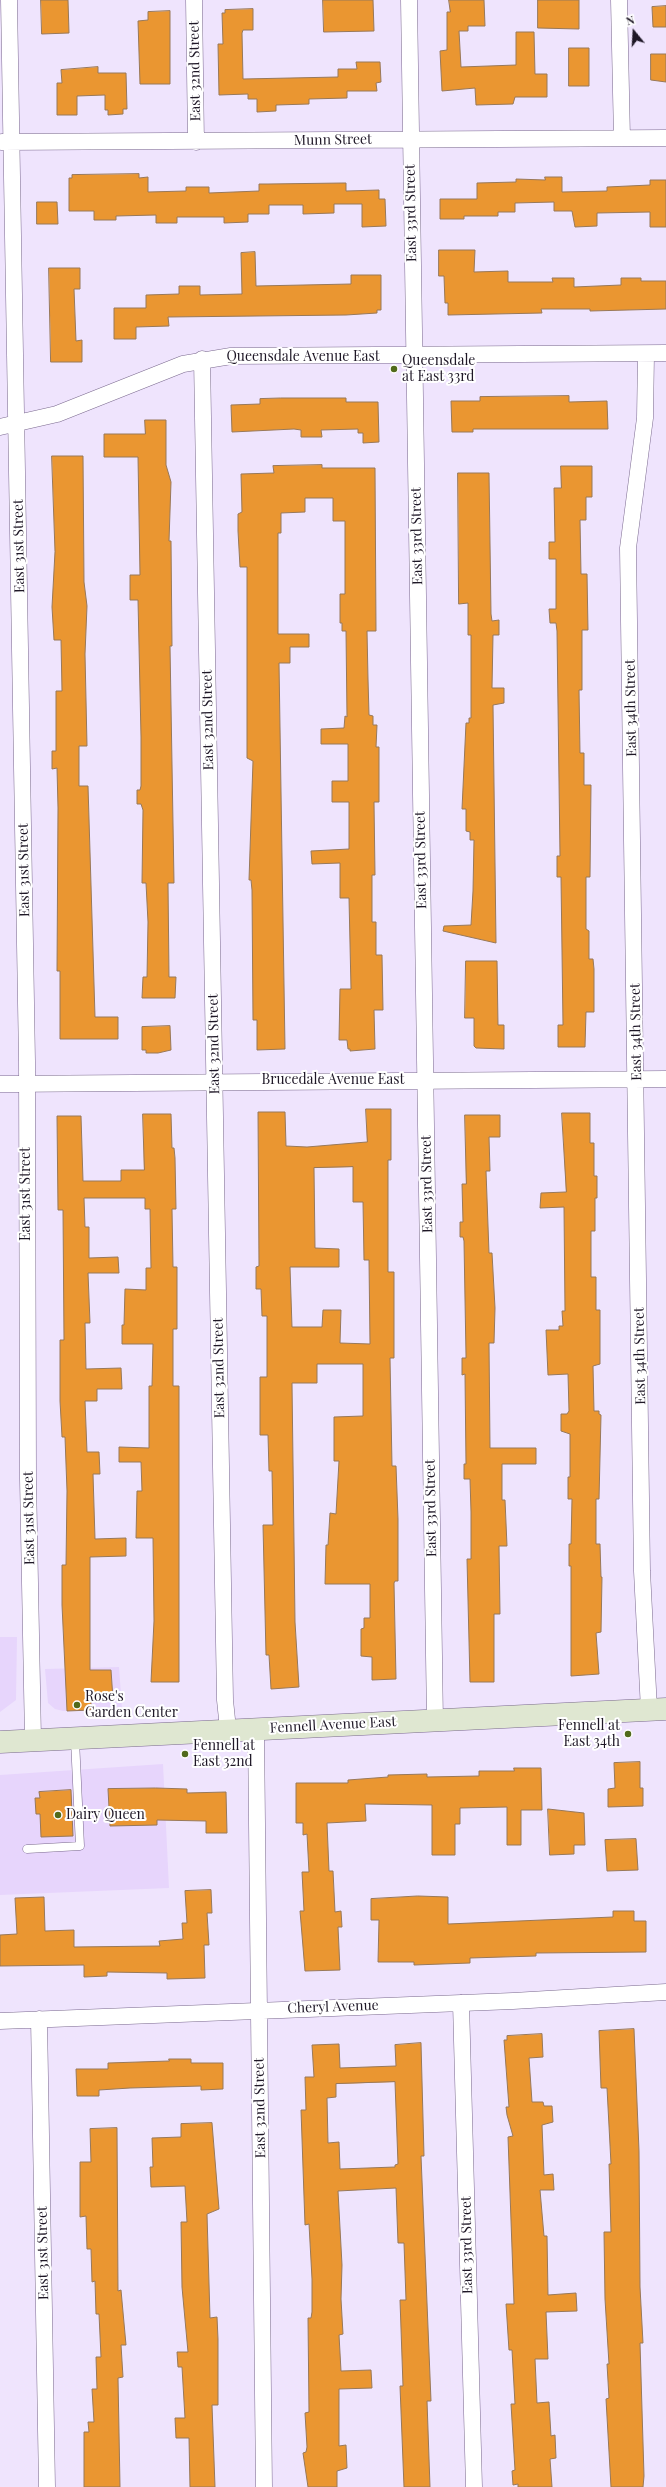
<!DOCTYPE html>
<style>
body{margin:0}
#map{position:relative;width:666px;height:2487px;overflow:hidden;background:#efe4fd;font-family:"Playfair Display",serif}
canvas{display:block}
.north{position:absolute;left:614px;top:12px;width:40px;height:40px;-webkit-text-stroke:3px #fff;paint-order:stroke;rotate:342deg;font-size:11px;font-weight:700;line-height:16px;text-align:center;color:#1e1726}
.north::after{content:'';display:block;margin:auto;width:14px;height:18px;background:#1e1726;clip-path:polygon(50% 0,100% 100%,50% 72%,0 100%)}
</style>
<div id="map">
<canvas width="666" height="2487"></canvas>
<div class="north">N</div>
</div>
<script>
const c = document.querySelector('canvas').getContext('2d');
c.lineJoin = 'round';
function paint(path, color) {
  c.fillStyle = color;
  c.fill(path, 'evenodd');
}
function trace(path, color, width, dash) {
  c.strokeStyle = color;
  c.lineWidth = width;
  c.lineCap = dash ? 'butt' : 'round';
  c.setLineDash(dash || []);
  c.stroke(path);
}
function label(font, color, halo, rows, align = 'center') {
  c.font = font + ' "Playfair Display",serif';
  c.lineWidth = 4;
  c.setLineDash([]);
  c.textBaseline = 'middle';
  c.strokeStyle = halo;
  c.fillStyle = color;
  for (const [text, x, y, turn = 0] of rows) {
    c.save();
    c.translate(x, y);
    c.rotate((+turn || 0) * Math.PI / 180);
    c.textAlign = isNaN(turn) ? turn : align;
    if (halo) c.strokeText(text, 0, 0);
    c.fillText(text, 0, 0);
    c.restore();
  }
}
const built = new Path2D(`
 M 0,1637 L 17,1637 L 16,1700 L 0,1712 Z
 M 119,1667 L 122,1709 L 63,1711 L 55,1709 L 48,1703 L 45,1669 Z
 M 163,1764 L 169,1888 L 0,1895 L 0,1775 Z`);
const building = new Path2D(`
 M 41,0 L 68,0 L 69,33 L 42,34 Z
 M 323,0 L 373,0 L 374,31 L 324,32 Z
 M 449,0 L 484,0 L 485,26 L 468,26 L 468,31 L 459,31 L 461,67 L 516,65 L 516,32 L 534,32 L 535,74 L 547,74 L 547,97 L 515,97 L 513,104 L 476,105 L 475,88 L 442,91 L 440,51 L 447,50 L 447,12 L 450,12 Z
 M 538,0 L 579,0 L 579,29 L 538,28 Z
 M 666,6 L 666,27 L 653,27 L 652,7 Z
 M 253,9 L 253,30 L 243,30 L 242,33 L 243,79 L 338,77 L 338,69 L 357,69 L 356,62 L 380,62 L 381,82 L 376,83 L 377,91 L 347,91 L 347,98 L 309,99 L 309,104 L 276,105 L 276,111 L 257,112 L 257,99 L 248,99 L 248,94 L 219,95 L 218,44 L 223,44 L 222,13 L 225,13 L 225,10 Z
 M 170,11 L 170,84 L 140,84 L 138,21 L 148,20 L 148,12 Z
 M 569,48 L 589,48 L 589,86 L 569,86 Z
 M 651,54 L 666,54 L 666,82 L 651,80 Z
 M 98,67 L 98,73 L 126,73 L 127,109 L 123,109 L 123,114 L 108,115 L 108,110 L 105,110 L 105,95 L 77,96 L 77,115 L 57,115 L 57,83 L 62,83 L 61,70 Z
 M 139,174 L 139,178 L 148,177 L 148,192 L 186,191 L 186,187 L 209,187 L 209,193 L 259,191 L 259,184 L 268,184 L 343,183 L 346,183 L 346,191 L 379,190 L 379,199 L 385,199 L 386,226 L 362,227 L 362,204 L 334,204 L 334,213 L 303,214 L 303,205 L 269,205 L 269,214 L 248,214 L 248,222 L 224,223 L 224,217 L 177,217 L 177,223 L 156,223 L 156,215 L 116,216 L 116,220 L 94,220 L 94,211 L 69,211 L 69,178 L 72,178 L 72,175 Z
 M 545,177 L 562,177 L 562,192 L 607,191 L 607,187 L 650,185 L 650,180 L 666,180 L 666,227 L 650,227 L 650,212 L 597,213 L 597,226 L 575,227 L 572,211 L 554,211 L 554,202 L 515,203 L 515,212 L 498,212 L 498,216 L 464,216 L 464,219 L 440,219 L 440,199 L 477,199 L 477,183 L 516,182 L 516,179 L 545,180 Z
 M 37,202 L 57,202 L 58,224 L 37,224 Z
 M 439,250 L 475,250 L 474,272 L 508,271 L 508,282 L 553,282 L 552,278 L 574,278 L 574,287 L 621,285 L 621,278 L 641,278 L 641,281 L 666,281 L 666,309 L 590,311 L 590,309 L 541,309 L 542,313 L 448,315 L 448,303 L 445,303 L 444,276 L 439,276 Z
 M 255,252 L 256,286 L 351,284 L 351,275 L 381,275 L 381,310 L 377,310 L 377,313 L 346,315 L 168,317 L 169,326 L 136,327 L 136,339 L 114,339 L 114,308 L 146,308 L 146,295 L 179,294 L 179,286 L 200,286 L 200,295 L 242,294 L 241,253 Z
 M 49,268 L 80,268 L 80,289 L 74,289 L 76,341 L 82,340 L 82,362 L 51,362 Z
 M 569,396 L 569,402 L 607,401 L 608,429 L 473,429 L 473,432 L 452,432 L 451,401 L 480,401 L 480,397 Z
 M 281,398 L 346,398 L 346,402 L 378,402 L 379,442 L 363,443 L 363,433 L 358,433 L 358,429 L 321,430 L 322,437 L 301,437 L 301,430 L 294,429 L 232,432 L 231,405 L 260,404 L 260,399 Z
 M 145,420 L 166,420 L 166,465 L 171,482 L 169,541 L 171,541 L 172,646 L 170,646 L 174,883 L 168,883 L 169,977 L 176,977 L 175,998 L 142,998 L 143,977 L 147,977 L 148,922 L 146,883 L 142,883 L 143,810 L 141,804 L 137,804 L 137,790 L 140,790 L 141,786 L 141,737 L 138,600 L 130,600 L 130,575 L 140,575 L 138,457 L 104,457 L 104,434 L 145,434 Z
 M 52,456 L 83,456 L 84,582 L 87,606 L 85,654 L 87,746 L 79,746 L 79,786 L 88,786 L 95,1017 L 118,1017 L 118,1039 L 60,1039 L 60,971 L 57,971 L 58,808 L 57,768 L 52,769 L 52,751 L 56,751 L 56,691 L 62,691 L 61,640 L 54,640 L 52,607 L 55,552 Z
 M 322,465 L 322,468 L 375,468 L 376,631 L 367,631 L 368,679 L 369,715 L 373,716 L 373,725 L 377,725 L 376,747 L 379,747 L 379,802 L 374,802 L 375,875 L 372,875 L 372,922 L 376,922 L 376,955 L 382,955 L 383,1010 L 374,1010 L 375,1049 L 350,1051 L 350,1049 L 348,1049 L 347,1040 L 339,1040 L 340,989 L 351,989 L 349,898 L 340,898 L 340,863 L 312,864 L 311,851 L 349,849 L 349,802 L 332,802 L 332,781 L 348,781 L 348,744 L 321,744 L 321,729 L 344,728 L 345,716 L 347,717 L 346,631 L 342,631 L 342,623 L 340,623 L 340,594 L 345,594 L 345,521 L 333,521 L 333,498 L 305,498 L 305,512 L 281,513 L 281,533 L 278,533 L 278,634 L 309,634 L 309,647 L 290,647 L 290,663 L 279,663 L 285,1049 L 257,1050 L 257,1020 L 253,1020 L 252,890 L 251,880 L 249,880 L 253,761 L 247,758 L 247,567 L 240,567 L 238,531 L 238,514 L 242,512 L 241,474 L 274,473 L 273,466 Z
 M 561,466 L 592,466 L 592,497 L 586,497 L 586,520 L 580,520 L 581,574 L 587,574 L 588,630 L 582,630 L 582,690 L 579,690 L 580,753 L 584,753 L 584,785 L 591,785 L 590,877 L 586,877 L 586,929 L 589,931 L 589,959 L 593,959 L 594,969 L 594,1012 L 586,1012 L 585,1047 L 558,1047 L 558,1025 L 563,1025 L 561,877 L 557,877 L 557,856 L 560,856 L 557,631 L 556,623 L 550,623 L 549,609 L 556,609 L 556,559 L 549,559 L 549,542 L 555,542 L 554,488 L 561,488 Z
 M 458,473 L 489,473 L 491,614 L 492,621 L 499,620 L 499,635 L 493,635 L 492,688 L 504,688 L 504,703 L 493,705 L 496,943 L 443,931 L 444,926 L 471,925 L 473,891 L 474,840 L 470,840 L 470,832 L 466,831 L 466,809 L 462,809 L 466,723 L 469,723 L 469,718 L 471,718 L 471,635 L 468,635 L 468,603 L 459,604 Z
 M 466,961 L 497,961 L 498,1025 L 504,1025 L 504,1049 L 476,1048 L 474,1046 L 474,1018 L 465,1018 Z
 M 170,1026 L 171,1050 L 158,1053 L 146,1053 L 146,1050 L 142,1050 L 142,1027 Z
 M 366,1109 L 391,1109 L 391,1160 L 388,1160 L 388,1272 L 394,1272 L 394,1358 L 390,1358 L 392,1466 L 396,1466 L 398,1519 L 398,1581 L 395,1581 L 394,1583 L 396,1679 L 372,1680 L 372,1657 L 361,1656 L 361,1629 L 364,1628 L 364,1618 L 370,1618 L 370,1584 L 325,1584 L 326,1545 L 328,1545 L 330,1513 L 336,1514 L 339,1461 L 334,1461 L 334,1417 L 363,1416 L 363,1364 L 317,1364 L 317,1383 L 292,1383 L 295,1622 L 299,1687 L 271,1689 L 269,1655 L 266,1655 L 263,1525 L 273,1525 L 272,1471 L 269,1471 L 268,1435 L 260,1435 L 260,1377 L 267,1377 L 267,1316 L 262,1316 L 261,1289 L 256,1289 L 256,1267 L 259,1266 L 258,1112 L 285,1112 L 286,1146 L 307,1147 L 367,1142 ZM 353,1167 L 353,1202 L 363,1202 L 364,1260 L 369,1260 L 370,1344 L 340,1343 L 341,1310 L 323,1310 L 322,1327 L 292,1327 L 290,1267 L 339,1267 L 339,1249 L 315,1248 L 314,1168 Z
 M 562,1113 L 590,1113 L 590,1143 L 594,1143 L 594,1176 L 597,1176 L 597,1198 L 595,1198 L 595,1231 L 591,1231 L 591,1277 L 596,1277 L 596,1310 L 600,1310 L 600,1364 L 593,1366 L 594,1411 L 599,1411 L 599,1414 L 601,1415 L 599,1499 L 596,1499 L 596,1544 L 600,1544 L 601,1577 L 602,1577 L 601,1632 L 596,1633 L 599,1674 L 571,1676 L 571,1566 L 569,1566 L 569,1544 L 571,1544 L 572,1499 L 568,1499 L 568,1477 L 570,1477 L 570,1434 L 561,1431 L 561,1414 L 567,1414 L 569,1411 L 568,1374 L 548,1375 L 546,1330 L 559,1330 L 559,1326 L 563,1326 L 562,1311 L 565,1311 L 564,1207 L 540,1208 L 541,1193 L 566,1192 Z
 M 143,1114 L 171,1114 L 172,1148 L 174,1148 L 175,1158 L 176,1209 L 172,1209 L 173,1267 L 177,1267 L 177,1329 L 173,1329 L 173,1386 L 179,1386 L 179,1682 L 151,1682 L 154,1621 L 153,1538 L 136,1538 L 137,1491 L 142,1491 L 141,1462 L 119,1462 L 119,1447 L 149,1448 L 149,1386 L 152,1386 L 153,1344 L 122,1344 L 122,1325 L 124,1325 L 125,1289 L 146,1290 L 146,1268 L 151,1268 L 150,1209 L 145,1209 L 145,1198 L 84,1198 L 85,1227 L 89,1227 L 89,1258 L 118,1257 L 119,1273 L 88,1273 L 90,1323 L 85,1323 L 86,1369 L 121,1368 L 122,1389 L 97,1389 L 97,1401 L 85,1401 L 87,1452 L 99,1452 L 100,1474 L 93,1474 L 95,1539 L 126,1538 L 126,1556 L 90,1557 L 90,1670 L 111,1670 L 113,1699 L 91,1700 L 91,1710 L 67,1711 L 62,1605 L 62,1565 L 66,1565 L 67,1491 L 65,1437 L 62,1437 L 60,1401 L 60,1340 L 64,1340 L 63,1210 L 58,1210 L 57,1116 L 81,1116 L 83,1181 L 121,1181 L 121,1170 L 144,1170 Z
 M 465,1115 L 500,1115 L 500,1137 L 489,1137 L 490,1171 L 486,1171 L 489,1253 L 492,1253 L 495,1308 L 494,1343 L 489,1343 L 490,1448 L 536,1448 L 536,1464 L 502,1464 L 502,1500 L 505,1500 L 507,1546 L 499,1546 L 500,1614 L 494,1614 L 494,1682 L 470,1682 L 467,1559 L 471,1559 L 471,1512 L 470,1479 L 464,1479 L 464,1464 L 466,1464 L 465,1374 L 462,1375 L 462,1358 L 466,1358 L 466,1355 L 465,1299 L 464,1241 L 463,1237 L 460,1237 L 460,1222 L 463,1222 L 462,1184 L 466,1184 Z
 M 640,1762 L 640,1788 L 643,1788 L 643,1806 L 608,1807 L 608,1789 L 615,1788 L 614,1763 Z
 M 514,1768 L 541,1768 L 542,1810 L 521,1810 L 521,1845 L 507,1845 L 507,1807 L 460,1808 L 460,1824 L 455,1824 L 455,1855 L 432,1855 L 432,1805 L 365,1804 L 366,1821 L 327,1823 L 329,1871 L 333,1871 L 335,1912 L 341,1911 L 342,1927 L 338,1927 L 340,1970 L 305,1971 L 300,1911 L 304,1911 L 302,1872 L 309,1872 L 307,1834 L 303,1835 L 303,1823 L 296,1823 L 296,1783 L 348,1783 L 348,1780 L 388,1777 L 388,1775 L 427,1774 L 427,1777 L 479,1776 L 479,1771 L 514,1771 Z
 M 156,1788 L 187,1789 L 187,1793 L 226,1792 L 227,1833 L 206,1833 L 206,1821 L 157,1820 L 157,1825 L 110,1826 L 108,1789 Z
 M 71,1790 L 73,1836 L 41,1837 L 40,1814 L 36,1814 L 35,1798 L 40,1798 L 39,1792 Z
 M 548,1809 L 584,1813 L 585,1845 L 574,1845 L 574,1854 L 550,1855 Z
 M 636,1839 L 638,1870 L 607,1871 L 605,1840 Z
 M 211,1890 L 212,1913 L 207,1913 L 209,1945 L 204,1945 L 205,1978 L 167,1979 L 167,1973 L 107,1972 L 107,1976 L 84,1977 L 84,1965 L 0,1966 L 0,1935 L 17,1934 L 15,1898 L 44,1897 L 45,1931 L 74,1930 L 74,1947 L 160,1946 L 159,1941 L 183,1939 L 182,1923 L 187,1923 L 185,1891 Z
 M 418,1896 L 448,1897 L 448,1924 L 613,1917 L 613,1911 L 634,1911 L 634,1921 L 646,1921 L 646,1952 L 536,1953 L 536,1956 L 470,1958 L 470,1963 L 414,1965 L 414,1962 L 378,1962 L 379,1920 L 371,1920 L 371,1899 Z
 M 634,2029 L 639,2151 L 640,2287 L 643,2343 L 640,2343 L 644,2476 L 643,2487 L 611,2487 L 606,2399 L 609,2398 L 607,2364 L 609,2364 L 605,2299 L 604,2232 L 611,2232 L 609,2164 L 611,2164 L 607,2088 L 601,2088 L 599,2031 Z
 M 542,2034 L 543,2057 L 529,2058 L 532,2102 L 543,2102 L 544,2106 L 552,2106 L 553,2122 L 542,2125 L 544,2175 L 553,2174 L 554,2190 L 540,2190 L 544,2236 L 547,2236 L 548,2295 L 576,2293 L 577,2311 L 546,2312 L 548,2359 L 535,2359 L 537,2403 L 549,2402 L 551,2436 L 555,2435 L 556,2458 L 550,2459 L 552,2487 L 518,2487 L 518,2484 L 513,2485 L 512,2471 L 515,2470 L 511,2404 L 515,2404 L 512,2350 L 509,2350 L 506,2304 L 514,2304 L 508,2137 L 513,2136 L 507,2115 L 506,2107 L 509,2107 L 504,2040 L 507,2040 L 507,2036 Z
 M 421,2043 L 424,2156 L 421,2156 L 431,2401 L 427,2401 L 430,2487 L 404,2487 L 400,2386 L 403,2386 L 400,2300 L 406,2300 L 404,2243 L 398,2243 L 396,2188 L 338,2191 L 342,2265 L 341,2299 L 343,2334 L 339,2335 L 341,2371 L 371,2370 L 372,2388 L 339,2389 L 339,2446 L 346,2445 L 347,2468 L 337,2471 L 337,2487 L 308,2487 L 303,2453 L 306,2452 L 307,2447 L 305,2413 L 309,2412 L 308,2318 L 311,2318 L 312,2312 L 312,2279 L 309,2224 L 305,2225 L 301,2110 L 306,2110 L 305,2077 L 314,2077 L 312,2045 L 339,2044 L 340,2068 L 396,2066 L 395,2045 ZM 395,2082 L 398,2164 L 395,2165 L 395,2167 L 340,2169 L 339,2142 L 328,2143 L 327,2098 L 336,2097 L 336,2084 Z
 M 169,2059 L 191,2059 L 191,2063 L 223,2063 L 223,2089 L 201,2090 L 201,2086 L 130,2088 L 99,2090 L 99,2096 L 77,2096 L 76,2069 L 108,2069 L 108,2063 L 169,2061 Z
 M 212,2123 L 219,2209 L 207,2214 L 210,2318 L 217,2317 L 218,2339 L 218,2405 L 212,2405 L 215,2487 L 190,2487 L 189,2438 L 176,2438 L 175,2418 L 185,2418 L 182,2367 L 178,2367 L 177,2352 L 188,2352 L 182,2287 L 181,2222 L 187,2222 L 185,2186 L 151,2187 L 150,2167 L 153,2167 L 152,2138 L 181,2137 L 181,2124 Z
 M 117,2128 L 118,2291 L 121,2290 L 126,2345 L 121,2345 L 123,2377 L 118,2378 L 120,2487 L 84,2487 L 84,2432 L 89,2432 L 88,2422 L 94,2422 L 92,2389 L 97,2389 L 96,2357 L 101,2357 L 99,2314 L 96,2314 L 95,2281 L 92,2282 L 91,2249 L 87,2249 L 86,2216 L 80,2217 L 80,2162 L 91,2162 L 90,2129 Z`);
const lane = new Path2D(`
 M 27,1849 L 80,1846 L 75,1740`);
const street = new Path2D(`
 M 9,0 L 27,1061 L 28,1479 L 33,1739
 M 194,0 L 196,142
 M 409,0 L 435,1721
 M 619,0 L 622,138
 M 2,142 L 666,138
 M 646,355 L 645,418 L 628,548 L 642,1571 L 649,1710
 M 202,359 L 225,1700 L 228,1729
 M 0,427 L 57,414 L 183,364 L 231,356 L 666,353
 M 0,1084 L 666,1079
 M 256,1729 L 264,2487
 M 461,2003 L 474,2487
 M 39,2019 L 47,2487
 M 0,2021 L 513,2001 L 666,1992`);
const secondary = new Path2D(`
 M 0,1742 L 666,1709`);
const markers = [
 [394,369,4,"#516a1b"],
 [77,1705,4,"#516a1b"],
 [628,1734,4,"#516a1b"],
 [185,1754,4,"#516a1b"],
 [58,1815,4,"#516a1b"]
];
const streetNames = [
 ["East 32nd Street",195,71,-91],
 ["Munn Street",333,140,-1],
 ["East 33rd Street",411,213,-91],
 ["Queensdale Avenue East",303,357],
 ["East 33rd Street",417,536,-91],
 ["East 31st Street",19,546,-91],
 ["East 34th Street",631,708,-91],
 ["East 32nd Street",208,720,-91],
 ["East 33rd Street",421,860,-91],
 ["East 31st Street",24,870,-91],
 ["East 34th Street",636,1032,-91],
 ["East 32nd Street",214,1044,-91],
 ["Brucedale Avenue East",333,1080],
 ["East 33rd Street",427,1184,-91],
 ["East 31st Street",26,1194,-90],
 ["East 34th Street",640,1356,-91],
 ["East 32nd Street",219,1368,-91],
 ["East 33rd Street",431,1508,-91],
 ["East 31st Street",29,1518,-91],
 ["Fennell Avenue East",333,1725,-3],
 ["Cheryl Avenue",333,2007,-2],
 ["East 32nd Street",260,2108,-91],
 ["East 33rd Street",467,2245,-91],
 ["East 31st Street",43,2253,-91]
];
const poiNames = [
 ["Queensdale",402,361],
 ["at East 33rd",402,377],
 ["Rose's",85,1697],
 ["Garden Center",85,1713],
 ["Fennell at",620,1726,"right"],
 ["East 34th",620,1742,"right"],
 ["Fennell at",193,1746],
 ["East 32nd",193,1762],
 ["Dairy Queen",66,1815]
];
paint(built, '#e7d5fc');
paint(building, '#ea9631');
trace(building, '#987859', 1);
trace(lane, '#7a698e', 9);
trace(street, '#7a698e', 17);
trace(secondary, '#7a698e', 23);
trace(lane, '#fff', 8);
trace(street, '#fff', 16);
trace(secondary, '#dfe7d1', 22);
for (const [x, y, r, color] of markers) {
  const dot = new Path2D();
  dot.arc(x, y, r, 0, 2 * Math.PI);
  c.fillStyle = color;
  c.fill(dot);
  trace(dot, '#fff', 1.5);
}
label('14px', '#1e1726', '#fff', streetNames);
label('14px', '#1e1726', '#fff', poiNames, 'left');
</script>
